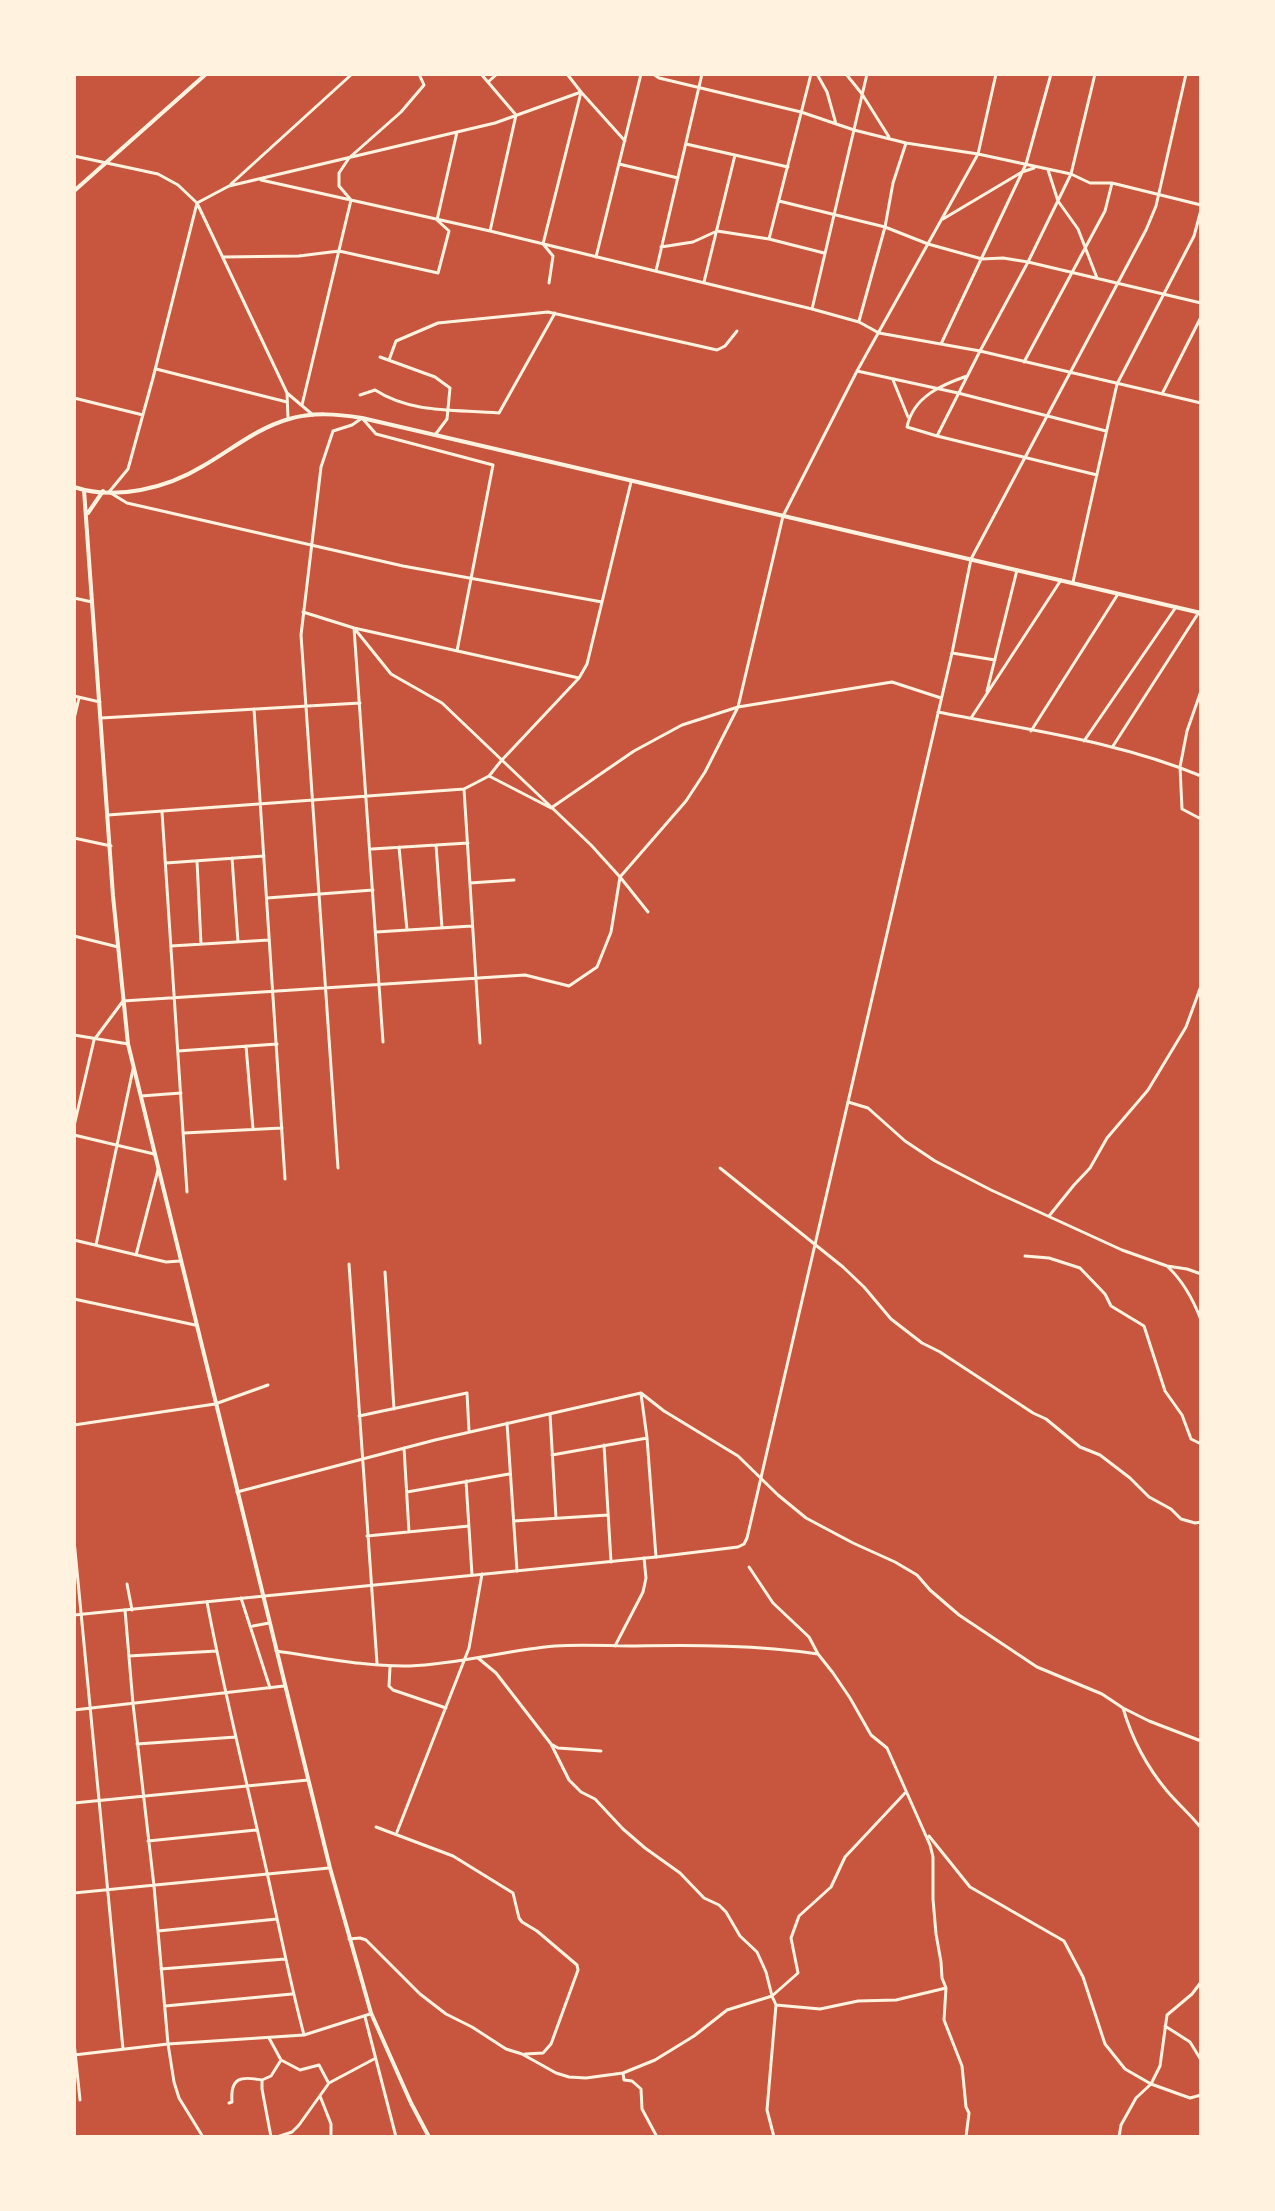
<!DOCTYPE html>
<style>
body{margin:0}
#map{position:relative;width:1275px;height:2211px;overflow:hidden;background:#c8553d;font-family:Helvetica,sans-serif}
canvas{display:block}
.frame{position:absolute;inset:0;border:76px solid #fff3e0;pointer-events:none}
</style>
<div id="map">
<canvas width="1275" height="2211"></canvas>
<div class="frame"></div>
</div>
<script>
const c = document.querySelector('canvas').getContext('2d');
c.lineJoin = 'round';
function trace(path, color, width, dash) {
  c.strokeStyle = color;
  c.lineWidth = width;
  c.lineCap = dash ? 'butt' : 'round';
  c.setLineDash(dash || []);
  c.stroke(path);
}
const minor = new Path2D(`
 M 481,74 L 516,115 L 490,231
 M 653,74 L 659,78 L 801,112 L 854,130 L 906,143 L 978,154 L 1071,174 L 1090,183 L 1112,183 L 1201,205
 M 817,74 L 827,92 L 836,124
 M 846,74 L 862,94 L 889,137
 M 488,82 L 497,74
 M 686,144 L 788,167
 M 74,156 L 158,174 L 178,185 L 197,203 L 287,393
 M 619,164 L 678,178
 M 1048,170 L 1058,201 L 1078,229 L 1097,278
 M 261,180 L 490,231 L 812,309 L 859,322 L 879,333 L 980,351 L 1201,403
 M 231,184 L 352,74
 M 779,201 L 885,227 L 928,244 L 982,259 L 1003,258 L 1028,262 L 1201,303
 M 943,219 L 1022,172 L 1034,168
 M 769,239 L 811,74
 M 661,247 L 693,242 L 717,231 L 769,239 L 824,253
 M 223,257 L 299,256 L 339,251 L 438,273 L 449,231 L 437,220 L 457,132
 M 596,257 L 641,74
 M 656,271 L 702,74
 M 704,282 L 735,155
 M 549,283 L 553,256 L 543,244 L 581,92 L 567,74
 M 812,309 L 867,74
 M 859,321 L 885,227 L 893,183 L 906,143
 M 941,344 L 1026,164 L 1051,74
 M 380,357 L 435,377 L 450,388 L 447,419 L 435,435
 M 389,360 L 396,341 L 438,323 L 548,312 L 717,350 L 725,346 L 737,331
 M 1024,362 L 1105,211 L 1112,183
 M 156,369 L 287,402
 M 857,371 L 958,393 L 1106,431
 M 967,376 C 941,385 913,397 907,427 L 937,436 L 1097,475
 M 893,380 L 908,417
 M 1162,394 L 1201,317
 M 360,395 L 375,390 C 412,414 457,409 499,413 L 555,313
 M 74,398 L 143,415
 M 302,405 L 351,200 L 339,186 L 339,173 L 349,158 L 401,112 L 424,85 L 419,74
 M 288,419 L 287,393 L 313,415
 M 937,436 L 980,351 L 1028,262 L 1071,174 L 1095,74
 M 971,559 L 1146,230 L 1156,206 L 1186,74
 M 1073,582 L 1117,384 L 1194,236 L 1201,210
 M 74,598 L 92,602
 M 602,602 L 403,566 L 127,503 L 109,492 L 128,469 L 153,378 L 197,203 L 229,186 L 495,123 L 581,92 L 625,141
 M 303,612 L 354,628 L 579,678
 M 952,653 L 995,660
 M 987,691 L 1017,570
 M 1201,691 L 1187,731 L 1180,767 L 1182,809 L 1201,819
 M 74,696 L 100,702
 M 254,709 L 285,1179
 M 938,712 C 1027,730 1117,741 1201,776
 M 101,718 L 360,703
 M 971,718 L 1061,580
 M 74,719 L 79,698
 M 1031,731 L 1118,594
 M 1084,741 L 1176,607
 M 1113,746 L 1199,612
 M 489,776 L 501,761 L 579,678 L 587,664 L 631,482
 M 464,789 L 480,1043
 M 162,812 L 187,1192
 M 108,815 L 464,789 L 489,776 L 551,808 L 634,751 L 682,725 L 738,707 L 892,682 L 941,698
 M 74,838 L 111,846
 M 436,845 L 442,928
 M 399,847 L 407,930
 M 372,849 L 468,843
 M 232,858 L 238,942
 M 197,861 L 201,944
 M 166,863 L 264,856
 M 470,883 L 514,880
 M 267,898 L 373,890
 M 376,932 L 472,926
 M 74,936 L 118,947
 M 171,946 L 269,940
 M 74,1035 L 128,1044
 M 383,1042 L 354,628 L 391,674 L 442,703 L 591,845 L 620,877 L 648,912
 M 246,1046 L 253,1129
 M 178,1051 L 277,1044
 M 141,1096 L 181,1093
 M 848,1102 L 868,1108 L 905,1141 L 935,1161 L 991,1190 L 1122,1250 L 1167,1266 L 1187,1269 L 1201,1274
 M 74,1126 L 94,1040 L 123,1001 L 525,975 L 569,986 L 597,967 L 611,932 L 620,877 L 686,801 L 705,772 L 738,707 L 783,516 L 857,371 L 978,154 L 996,74
 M 184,1133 L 282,1128
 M 74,1135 L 154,1154
 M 338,1168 L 301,635 L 321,467 L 333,431 L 352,425 L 362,418 L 376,434 L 493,465 L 457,651
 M 720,1168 L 843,1267 L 864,1287 L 891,1319 L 922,1343 L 940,1352 L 1033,1413 L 1046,1419 L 1080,1447 L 1100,1455 L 1130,1478 L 1149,1497 L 1171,1509 L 1181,1519 L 1195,1523 L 1201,1522
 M 1049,1216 L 1074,1185 L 1090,1168 L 1107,1138 L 1148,1090 L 1186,1027 L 1201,986
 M 74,1240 L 166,1262 L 180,1261
 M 96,1245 L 133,1069
 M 136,1255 L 158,1170
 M 1025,1256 L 1049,1258 L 1080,1268 L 1105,1294 L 1111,1306 L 1144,1326 L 1165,1391 L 1182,1415 L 1191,1439 L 1201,1444
 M 349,1264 L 377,1663
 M 1168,1267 C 1184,1282 1193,1299 1201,1320
 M 385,1272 L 394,1409
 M 74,1299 L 195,1325
 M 641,1393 L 664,1411 L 738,1456 L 778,1495 L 806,1518 L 853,1543 L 895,1562 L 917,1575 L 930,1590 L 959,1615 L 1037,1667 L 1102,1694 L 1123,1708 L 1149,1721 L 1201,1741
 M 641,1394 L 647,1438 L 656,1557
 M 550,1414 L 556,1518
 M 359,1416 L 467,1393 L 469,1431
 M 507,1423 L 517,1571
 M 74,1425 L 215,1404 L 268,1385
 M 604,1445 L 611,1562
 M 404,1448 L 409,1532
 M 552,1455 L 647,1438
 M 466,1481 L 472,1575
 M 237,1492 L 435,1440 L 641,1393
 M 407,1492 L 509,1474
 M 514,1521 L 608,1515
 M 367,1536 L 469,1526
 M 74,1540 L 123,2049
 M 749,1567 L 773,1603 L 809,1637 L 818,1654 L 833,1673 L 850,1698 L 871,1735 L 887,1748 L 930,1845 L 933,1857 L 933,1899 L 936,1934 L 941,1962 L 942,1978 L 946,1988 L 944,2020 L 962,2066 L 966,2107 L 969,2113 L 966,2137
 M 127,1584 L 132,1610
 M 241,1598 L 270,1688
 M 207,1602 C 223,1687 244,1770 263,1855 C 277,1915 288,1975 304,2035
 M 125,1610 L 133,1704 L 154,1886 L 168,2044 L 174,2082 L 179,2098 L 203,2137
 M 253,1626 L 269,1623
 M 615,1646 L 643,1592 L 646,1578 L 644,1558
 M 276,1651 C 320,1657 366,1667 410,1666 C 459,1664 507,1650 555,1646 C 581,1644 609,1646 635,1646 C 696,1645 757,1645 818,1654
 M 129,1656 L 217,1651
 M 478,1658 L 496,1673 L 551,1744 L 558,1748 L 601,1751
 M 390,1667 L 389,1686 L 393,1690 L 446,1708
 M 1123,1708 C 1132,1739 1147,1767 1167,1791 C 1178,1804 1191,1815 1201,1828
 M 74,1710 L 284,1686
 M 137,1744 L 236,1737
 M 74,1803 L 308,1780
 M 376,1827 L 453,1856 L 513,1893 L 519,1918 L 522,1922 L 537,1931 L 577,1965 L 578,1970 L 551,2044 L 543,2053 L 525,2054
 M 397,1832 L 469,1648 L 482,1574
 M 929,1836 L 970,1887 L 1064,1941 L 1083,1977 L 1105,2044 L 1125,2069 L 1151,2084 L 1190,2098 L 1201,2095
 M 148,1841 L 256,1830
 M 74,1893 L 329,1868
 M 158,1931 L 277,1919
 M 349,1939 L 360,1938 L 366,1940 L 420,1994 L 446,2014 L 472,2027 L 506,2049 L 522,2054 L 556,2073 L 569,2077 L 586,2078 L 623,2073 L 655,2060 L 694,2036 L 727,2010 L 772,1996 L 766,1972 L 757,1952 L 740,1936 L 726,1912 L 719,1905 L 704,1898 L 680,1873 L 645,1848 L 623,1829 L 595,1799 L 581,1792 L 569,1780 L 551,1744
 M 161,1969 L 285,1959
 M 776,2005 L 820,2009 L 858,2001 L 896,2000 L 946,1988
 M 165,2006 L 292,1994
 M 365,2017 L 396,2137
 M 1165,2026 L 1190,2042 L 1201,2060
 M 269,2038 L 281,2060 L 271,2076 L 262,2080 L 262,2089 L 271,2137
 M 74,2042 L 80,2100
 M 74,2055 L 168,2044 L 304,2035 L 370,2014
 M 281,2060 L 300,2070 L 319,2065 L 328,2082
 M 623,2073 L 624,2080 L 632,2081 L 641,2089 L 642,2109 L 657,2137
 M 320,2096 L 331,2124 L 331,2137
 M 229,2103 L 232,2102 C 230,2077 241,2076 262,2080
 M 277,2137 L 292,2132 L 299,2125 L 329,2083 L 374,2059
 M 774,2137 L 767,2110 L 776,2005 L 772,1996 L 798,1973 L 791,1938 L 799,1916 L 831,1887 L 845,1857 L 905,1793
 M 1119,2137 L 1121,2125 L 1136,2098 L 1151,2084 L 1160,2066 L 1167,2015 L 1192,1994 L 1201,1982`);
const tertiary = new Path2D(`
 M 74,1615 L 656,1557 L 738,1547 L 744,1544 L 747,1538 L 952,653 L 971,559`);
const secondary = new Path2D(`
 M 84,490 L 113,896 L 128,1044 L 330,1868 L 371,2013 L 411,2103 L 429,2137
 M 88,513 L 103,491`);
const primary = new Path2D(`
 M 74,191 L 206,74
 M 74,487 C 116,501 167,488 203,466 C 231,450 257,428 289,419 C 313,412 337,414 362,418 L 1201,613`);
trace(minor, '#fff3e0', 3);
trace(tertiary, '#fff3e0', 3);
trace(secondary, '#fff3e0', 4);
trace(primary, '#fff3e0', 4);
</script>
